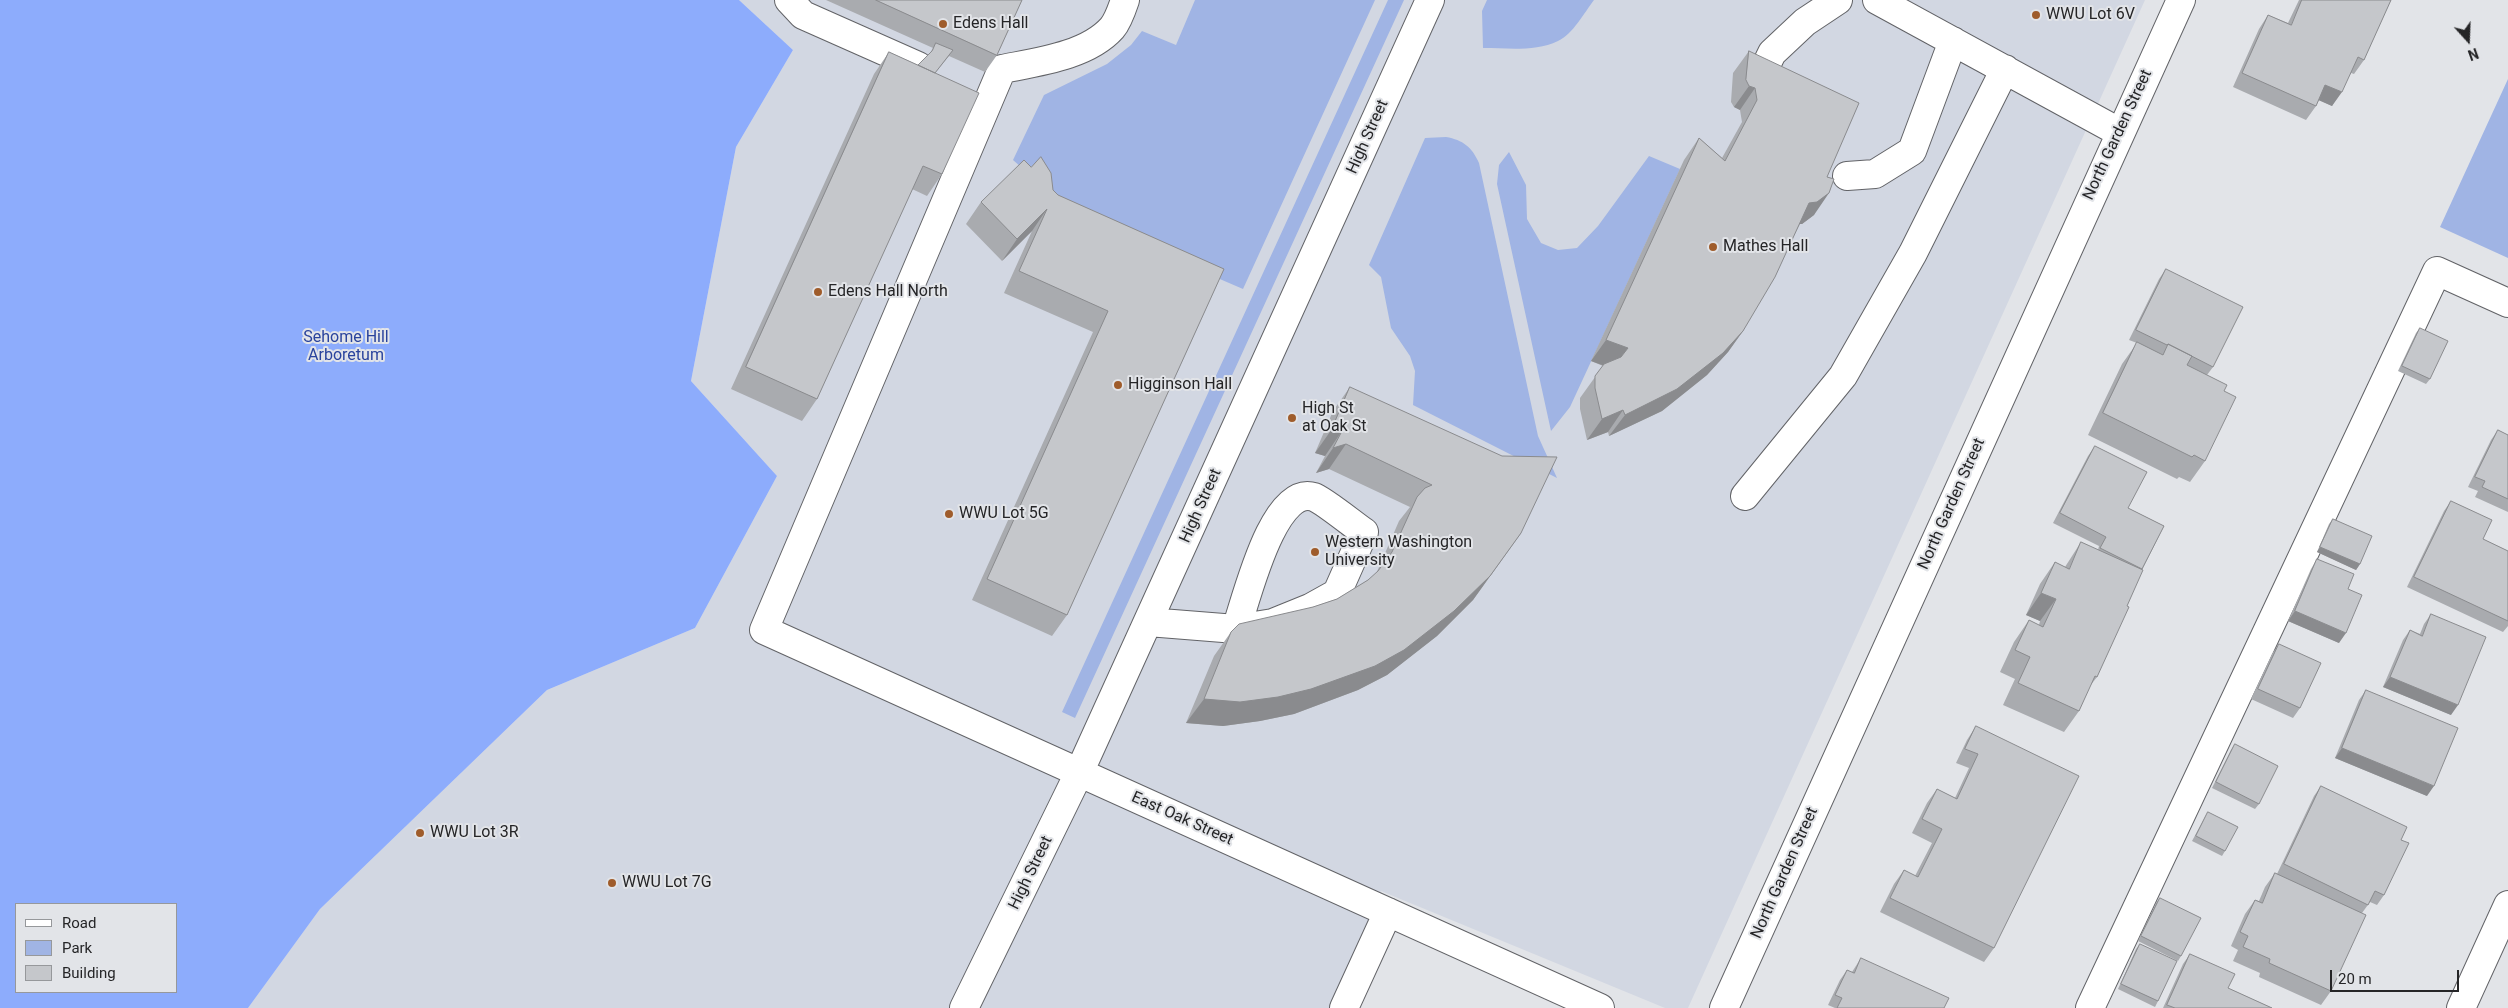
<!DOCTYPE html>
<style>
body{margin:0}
#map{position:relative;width:2508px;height:1008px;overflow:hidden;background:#e2e4e8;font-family:Roboto,sans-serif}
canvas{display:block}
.legend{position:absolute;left:15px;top:903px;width:162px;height:90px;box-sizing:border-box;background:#e2e4e8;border:1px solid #96989b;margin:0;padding:6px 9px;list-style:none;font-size:15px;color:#252527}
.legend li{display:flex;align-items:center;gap:10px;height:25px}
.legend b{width:25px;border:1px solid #96989b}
.north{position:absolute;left:2443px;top:15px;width:50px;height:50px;-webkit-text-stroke:4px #e2e4e8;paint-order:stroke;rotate:160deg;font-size:14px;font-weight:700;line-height:20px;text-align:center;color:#252527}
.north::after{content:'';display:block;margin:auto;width:18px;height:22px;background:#252527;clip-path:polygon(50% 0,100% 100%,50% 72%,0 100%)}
.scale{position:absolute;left:2330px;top:970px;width:129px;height:22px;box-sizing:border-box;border:2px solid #252527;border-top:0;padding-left:6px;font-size:15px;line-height:18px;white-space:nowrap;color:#252527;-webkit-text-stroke:4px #e2e4e8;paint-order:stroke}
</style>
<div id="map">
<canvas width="2508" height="1008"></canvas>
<ul class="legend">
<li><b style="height:6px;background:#fff"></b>Road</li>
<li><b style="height:14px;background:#a0b4e4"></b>Park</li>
<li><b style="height:14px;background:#c5c7cb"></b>Building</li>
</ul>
<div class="north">N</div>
<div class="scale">20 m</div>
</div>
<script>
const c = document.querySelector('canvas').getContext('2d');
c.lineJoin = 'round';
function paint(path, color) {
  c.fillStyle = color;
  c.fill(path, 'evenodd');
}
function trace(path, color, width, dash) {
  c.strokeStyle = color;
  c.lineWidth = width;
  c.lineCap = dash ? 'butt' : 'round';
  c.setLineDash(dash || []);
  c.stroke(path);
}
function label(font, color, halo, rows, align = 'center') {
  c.font = font + ' Roboto,sans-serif';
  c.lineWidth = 4;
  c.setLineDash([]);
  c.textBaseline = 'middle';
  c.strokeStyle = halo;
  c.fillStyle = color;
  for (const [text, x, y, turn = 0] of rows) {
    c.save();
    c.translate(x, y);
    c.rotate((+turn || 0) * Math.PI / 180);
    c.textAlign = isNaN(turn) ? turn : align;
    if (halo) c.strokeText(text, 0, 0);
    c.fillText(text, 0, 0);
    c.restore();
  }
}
const built = new Path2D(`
 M 739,0 L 2145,0 L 1688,1008 L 1665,1008 L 1381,891 L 1329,1008 L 248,1008 L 320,909 L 547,690 L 695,628 L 777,476 L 691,381 L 736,147 L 793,50 Z`);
const green = new Path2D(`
 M 1195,0 L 1375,0 L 1243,289 L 1043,203 L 1029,174 L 1013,160 L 1044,95 L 1107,64 L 1131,45 L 1142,31 L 1176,45 Z
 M 1388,0 L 1404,0 L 1075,718 L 1062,712 Z
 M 1487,0 L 1594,0 C 1584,13 1573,34 1558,41 C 1535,52 1507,48 1483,48 L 1482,11 Z
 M 2508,79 L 2508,258 L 2440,227 Z
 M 1446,137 C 1463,140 1472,147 1479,163 L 1538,436 L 1557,478 L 1413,405 L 1415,371 L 1410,356 L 1391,328 L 1381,277 L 1369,265 L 1425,138 Z
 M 1509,152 L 1526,185 L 1527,219 L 1541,243 L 1558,250 L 1577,248 L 1598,226 L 1649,156 L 1680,169 L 1570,407 L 1551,431 L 1497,184 L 1499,165 Z`);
const forest = new Path2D(`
 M 0,0 L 739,0 L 793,50 L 736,147 L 691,381 L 777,476 L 695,628 L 547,690 L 320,909 L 248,1008 L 0,1008 ZM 16,904 L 176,904 L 176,992 L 16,992 Z`);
const minor = new Path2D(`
 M 789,0 L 803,15 L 918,66
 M 1125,0 C 1122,9 1118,21 1112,28 C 1087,56 1037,62 1002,69 L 764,630 L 1600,1008
 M 1877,0 L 2119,132
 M 1757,84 L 1772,53 L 1805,22 L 1838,0
 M 1847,176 L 1875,174 L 1912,151 L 1953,41
 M 1745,496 L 1843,376 L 1913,253 L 2005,69
 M 1148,622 L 1236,629 L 1273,623 L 1310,608 L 1337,593 L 1364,532 C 1355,526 1323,500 1314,497 C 1273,484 1246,601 1236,629
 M 964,1008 L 1079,773 L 1430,0
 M 1344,1008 L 1388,912
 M 1724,1008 L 2181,0
 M 2090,1008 L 2437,271 L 2508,303
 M 2461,1008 L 2508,905`);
const wall = new Path2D(`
 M 826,0 L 1022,0 L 997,55 L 985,72 L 949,56 L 935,73 L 942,174 L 927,196 L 912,189 L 817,399 L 802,421 L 731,389 L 874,74 L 889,52 L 918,65 L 930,53 L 933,48 Z
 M 2299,0 L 2391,0 L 2364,60 L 2354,74 L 2351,73 L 2332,106 L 2319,100 L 2316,106 L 2306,120 L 2233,87 L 2259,29 L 2268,15 L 2288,23 Z
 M 1749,51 L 1827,177 L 1814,215 L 1802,224 L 1800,224 L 1743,331 L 1728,352 L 1707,375 L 1662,411 L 1609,436 L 1608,432 L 1587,440 L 1580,409 L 1580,398 L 1603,366 L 1591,361 L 1684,160 L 1699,138 L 1722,158 L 1742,122 L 1740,110 L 1734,107 L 1731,102 L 1733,73 Z
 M 1053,190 L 1058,195 L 1224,269 L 1067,615 L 1052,636 L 972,600 L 1093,332 L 1004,293 L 1032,231 L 1002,261 L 966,224 L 981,202 Z
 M 2166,269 L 2213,367 L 2207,375 L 2224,391 L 2205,461 L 2190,482 L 2179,477 L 2177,479 L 2088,435 L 2122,364 L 2137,343 L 2129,340 L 2159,279 Z
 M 2420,328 L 2430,379 L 2426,384 L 2398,371 L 2416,333 Z
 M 1350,387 L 1521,533 L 1473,600 L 1437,636 L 1387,675 L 1358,690 L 1294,714 L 1260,721 L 1223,726 L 1186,723 L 1214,656 L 1231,632 L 1313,607 L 1337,599 L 1368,580 L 1376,574 L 1399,521 L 1410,507 L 1329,469 L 1316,473 L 1325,456 L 1315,453 L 1333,411 Z
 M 2498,430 L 2508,435 L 2508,512 L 2475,497 L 2478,491 L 2468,487 L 2491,440 Z
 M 2095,446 L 2128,508 L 2164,526 L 2142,570 L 2097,677 L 2090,686 L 2079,711 L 2064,732 L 2003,705 L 2015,679 L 2000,672 L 2014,642 L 2029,620 L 2039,625 L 2040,621 L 2026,615 L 2040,584 L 2055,562 L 2065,567 L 2081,542 L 2098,550 L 2099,546 L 2053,523 L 2088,456 Z
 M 2451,501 L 2483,539 L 2508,551 L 2508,626 L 2503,632 L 2407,587 L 2444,511 Z
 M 2333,519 L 2360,564 L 2356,570 L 2317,552 L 2329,524 Z
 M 2317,559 L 2348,589 L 2339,643 L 2288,621 L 2311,569 Z
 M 2431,614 L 2451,715 L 2383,687 L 2403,640 L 2410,630 L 2420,634 L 2424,624 Z
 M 2279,644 L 2300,708 L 2293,718 L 2251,699 L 2272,654 Z
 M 2366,690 L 2427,796 L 2335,758 L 2359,700 Z
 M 1976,726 L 1994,948 L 1984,962 L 1880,912 L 1894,884 L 1904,870 L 1915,876 L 1932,843 L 1912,833 L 1927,803 L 1937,789 L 1955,798 L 1969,768 L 1956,763 L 1967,740 Z
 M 2235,744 L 2259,804 L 2255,809 L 2212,788 L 2231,750 Z
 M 2321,786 L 2401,840 L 2384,895 L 2377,905 L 2370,902 L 2362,913 L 2331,991 L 2321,1005 L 2259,977 L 2260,973 L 2233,961 L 2238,950 L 2231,946 L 2245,914 L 2255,900 L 2259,901 L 2265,887 L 2275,873 L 2277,874 L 2314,796 Z
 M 2208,812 L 2225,851 L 2222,856 L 2192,841 L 2205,817 Z
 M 2160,898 L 2181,956 L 2178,961 L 2138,941 L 2156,903 Z
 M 2140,944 L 2158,1001 L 2155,1007 L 2118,989 L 2136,949 Z
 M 2190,954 L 2228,988 L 2272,1008 L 2163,1008 L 2183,964 Z
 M 1861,958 L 1944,1008 L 1835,1008 L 1828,1005 L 1840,980 L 1847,970 L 1852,972 Z`);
const shadedWall = new Path2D(`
 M 2325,85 L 2342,92 L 2332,106 L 2316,99 Z
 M 1749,86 L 1755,88 L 1740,110 L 1734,107 Z
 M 1829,193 L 1814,215 L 1802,224 L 1794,224 L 1809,203 Z
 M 1047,209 L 1032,231 L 1002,261 L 1017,239 Z
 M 1743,331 L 1728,352 L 1707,375 L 1662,411 L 1609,436 L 1625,415 Z
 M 1606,340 L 1628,348 L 1613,369 L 1591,361 Z
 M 1623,410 L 1608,432 L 1587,440 L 1602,419 Z
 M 1332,429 L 1342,431 L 1325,456 L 1315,453 Z
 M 1346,444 L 1329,469 L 1316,473 L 1333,448 Z
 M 1521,533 L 1473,600 L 1437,636 L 1387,675 L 1358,690 L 1294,714 L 1260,721 L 1223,726 L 1186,723 L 1204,699 Z
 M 2320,547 L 2360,564 L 2356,570 L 2317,552 Z
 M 2041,593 L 2056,599 L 2040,621 L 2026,615 Z
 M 2295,611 L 2346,633 L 2339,643 L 2288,621 Z
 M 2390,677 L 2458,705 L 2451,715 L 2383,687 Z
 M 2342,748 L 2434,786 L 2427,796 L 2335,758 Z`);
const building = new Path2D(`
 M 876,0 L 1022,0 L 997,55 Z
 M 2302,0 L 2391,0 L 2364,60 L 2358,57 L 2342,92 L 2325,85 L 2316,106 L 2242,73 L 2268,15 L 2291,25 Z
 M 936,43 L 953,50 L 935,73 L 918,65 L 932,51 Z
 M 1749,51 L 1859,103 L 1827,177 L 1834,179 L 1829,193 L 1817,202 L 1809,203 L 1775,277 L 1743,331 L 1723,353 L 1677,389 L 1625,415 L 1623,410 L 1602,419 L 1595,388 L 1595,376 L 1604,364 L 1621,357 L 1628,348 L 1606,340 L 1695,147 L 1699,138 L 1725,161 L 1757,100 L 1755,88 L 1749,86 L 1746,80 Z
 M 889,52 L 979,93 L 942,174 L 923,166 L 817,399 L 746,367 Z
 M 1041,157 L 1051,173 L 1053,190 L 1058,195 L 1224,269 L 1067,615 L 987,579 L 1108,311 L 1019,271 L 1047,209 L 1017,239 L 981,202 L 1024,160 L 1031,167 Z
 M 2166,269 L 2243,307 L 2213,367 L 2168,344 L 2167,345 L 2136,330 Z
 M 2420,328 L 2448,341 L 2430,379 L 2402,366 Z
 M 2137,342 L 2163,355 L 2168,344 L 2192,356 L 2187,365 L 2227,385 L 2224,391 L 2236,397 L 2205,461 L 2194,455 L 2192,457 L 2103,413 Z
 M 1350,387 L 1502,456 L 1557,457 L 1521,533 L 1490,576 L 1454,611 L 1404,650 L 1375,666 L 1311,689 L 1278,697 L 1240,702 L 1204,699 L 1231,632 L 1239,624 L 1313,607 L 1337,599 L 1368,580 L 1378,571 L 1392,552 L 1417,497 L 1425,488 L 1432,485 L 1346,444 L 1333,448 L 1342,431 L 1332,429 Z
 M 2498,430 L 2508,435 L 2508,499 L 2482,487 L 2485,481 L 2475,477 Z
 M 2095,446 L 2147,472 L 2128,508 L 2164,526 L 2142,569 L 2100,548 L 2106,537 L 2060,513 Z
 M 2451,501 L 2492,520 L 2483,539 L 2508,551 L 2508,621 L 2414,577 Z
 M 2333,519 L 2372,536 L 2360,564 L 2320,547 Z
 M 2081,542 L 2143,570 L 2127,606 L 2129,607 L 2097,677 L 2095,676 L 2079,711 L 2018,683 L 2030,657 L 2015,650 L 2029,620 L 2043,627 L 2056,599 L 2041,593 L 2055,562 L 2069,569 Z
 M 2317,559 L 2354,574 L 2348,589 L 2362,595 L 2346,633 L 2295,611 Z
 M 2431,614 L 2486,637 L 2458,705 L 2390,677 L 2410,630 L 2422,636 Z
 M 2279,644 L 2321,663 L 2300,708 L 2258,689 Z
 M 2366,690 L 2458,728 L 2434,786 L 2342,748 Z
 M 1976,726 L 2079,776 L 1994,948 L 1890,898 L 1904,870 L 1918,877 L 1942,829 L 1922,819 L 1937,789 L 1957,799 L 1978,754 L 1965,749 Z
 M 2235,744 L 2278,766 L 2259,804 L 2216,782 Z
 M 2321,786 L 2407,827 L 2401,840 L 2409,843 L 2384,895 L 2375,891 L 2368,905 L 2284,864 Z
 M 2208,812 L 2238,827 L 2225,851 L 2196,836 Z
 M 2275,873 L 2366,915 L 2331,991 L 2269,963 L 2270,959 L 2243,947 L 2248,936 L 2240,932 L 2255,900 L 2262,903 Z
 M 2160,898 L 2201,918 L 2181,956 L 2141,936 Z
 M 2140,944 L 2177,961 L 2158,1001 L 2121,984 Z
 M 2190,954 L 2235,974 L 2228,988 L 2272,1008 L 2175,1008 L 2167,1005 Z
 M 1861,958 L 1949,998 L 1944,1008 L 1837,1008 L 1842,998 L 1835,995 L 1847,970 L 1854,973 Z`);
const markers = [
 [2036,15,5,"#9f5c2b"],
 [943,24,5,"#9f5c2b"],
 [1713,247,5,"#9f5c2b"],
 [818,292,5,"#9f5c2b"],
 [1118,385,5,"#9f5c2b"],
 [1292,418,5,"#9f5c2b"],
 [949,514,5,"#9f5c2b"],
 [1315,552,5,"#9f5c2b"],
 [420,833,5,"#9f5c2b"],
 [612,883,5,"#9f5c2b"]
];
const poiNames = [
 ["WWU Lot 6V",2046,15],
 ["Edens Hall",953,24],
 ["Mathes Hall",1723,247],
 ["Edens Hall North",828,292],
 ["Higginson Hall",1128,385],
 ["High St",1302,409],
 ["at Oak St",1302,427],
 ["WWU Lot 5G",959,514],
 ["Western Washington",1325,543],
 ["University",1325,561],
 ["WWU Lot 3R",430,833],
 ["WWU Lot 7G",622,883]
];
const streetNames = [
 ["North Garden Street",2118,135,-65],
 ["High Street",1368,137,-66],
 ["North Garden Street",1952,504,-66],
 ["High Street",1201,506,-66],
 ["East Oak Street",1182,819,24],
 ["High Street",1031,873,-64],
 ["North Garden Street",1785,873,-66]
];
const parkNames = [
 ["Sehome Hill",346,338],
 ["Arboretum",346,356]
];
paint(built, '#d2d7e2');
paint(green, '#a0b4e4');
paint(forest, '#8dacfc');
trace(minor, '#626367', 30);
trace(minor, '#fff', 28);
paint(wall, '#a9abaf');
paint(shadedWall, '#8a8b8e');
paint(building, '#c5c7cb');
trace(building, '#8a8b8e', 1);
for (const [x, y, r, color] of markers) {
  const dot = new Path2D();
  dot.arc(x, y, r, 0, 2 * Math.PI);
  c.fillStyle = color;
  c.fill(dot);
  trace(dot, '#e2e4e8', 2);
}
label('16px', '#252527', '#e2e4e8', poiNames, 'left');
label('16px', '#252527', '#e2e4e8', streetNames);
label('16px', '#29439d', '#e2e4e8', parkNames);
</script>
